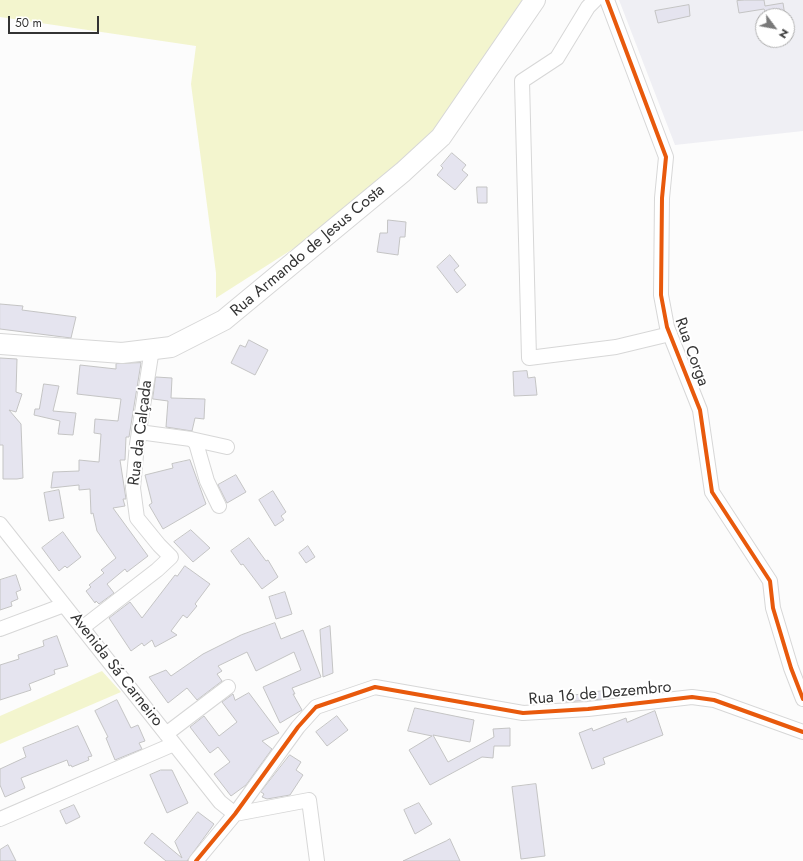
<!DOCTYPE html>
<meta charset="utf-8">
<style>
body{margin:0}
#map{position:relative;width:803px;height:861px;overflow:hidden;background:#fcfcfc;font-family:Jost,sans-serif}
canvas{display:block}
.north{position:absolute;left:755px;top:8px;width:40px;height:40px;box-sizing:border-box;background:#fff;border:1px solid #adadad;border-radius:50%;rotate:122deg;font-size:11px;font-weight:700;line-height:16px;text-align:center;color:#333}
.north::after{content:'';display:block;margin:auto;width:14px;height:18px;background:#797979;clip-path:polygon(50% 0,100% 100%,50% 72%,0 100%)}
.scale{position:absolute;left:8px;top:16px;width:91px;height:18px;box-sizing:border-box;border:2px solid #333;border-top:0;padding-left:5px;font-size:12px;line-height:14px;white-space:nowrap;color:#333;-webkit-text-stroke:3px #fff;paint-order:stroke}
</style>
<div id="map">
<canvas width="803" height="861"></canvas>
<div class="north">N</div>
<div class="scale">50 m</div>
</div>
<script>
const c = document.querySelector('canvas').getContext('2d');
c.lineJoin = 'round';
function paint(path, color) {
  c.fillStyle = color;
  c.fill(path, 'evenodd');
}
function trace(path, color, width, dash) {
  c.strokeStyle = color;
  c.lineWidth = width;
  c.lineCap = dash ? 'butt' : 'round';
  c.setLineDash(dash || []);
  c.stroke(path);
}
function label(font, color, halo, rows, align = 'center') {
  c.font = font + ' Jost,sans-serif';
  c.lineWidth = 4;
  c.setLineDash([]);
  c.textBaseline = 'middle';
  c.strokeStyle = halo;
  c.fillStyle = color;
  for (const [text, x, y, turn = 0] of rows) {
    c.save();
    c.translate(x, y);
    c.rotate((+turn || 0) * Math.PI / 180);
    c.textAlign = isNaN(turn) ? turn : align;
    if (halo) c.strokeText(text, 0, 0);
    c.fillText(text, 0, 0);
    c.restore();
  }
}
const built = new Path2D(`
 M 619,0 L 803,0 L 803,131 L 675,145 ZM 763,16 L 787,16 L 787,40 L 763,40 Z`);
const green = new Path2D(`
 M 0,0 L 522,0 L 434,131 L 368,201 L 216,298 L 216,273 L 191,84 L 196,46 L 0,17 Z
 M 102,671 L 121,692 L 0,744 L 0,716 Z`);
const building = new Path2D(`
 M 745,0 L 764,0 L 765,6 L 783,3 L 785,16 L 768,16 L 764,9 L 739,13 L 737,1 Z
 M 689,5 L 690,16 L 658,23 L 655,11 Z
 M 452,153 L 466,165 L 462,170 L 468,175 L 455,190 L 437,175 L 443,168 L 441,166 Z
 M 477,187 L 487,187 L 487,203 L 478,203 Z
 M 388,220 L 406,222 L 405,237 L 400,237 L 398,255 L 377,252 L 380,233 L 387,233 Z
 M 450,255 L 459,266 L 454,270 L 466,285 L 457,293 L 437,267 Z
 M 0,304 L 23,306 L 22,310 L 76,317 L 71,338 L 0,329 Z
 M 249,340 L 268,350 L 255,375 L 231,363 L 240,345 L 245,347 Z
 M 0,358 L 17,359 L 16,392 L 22,394 L 16,412 L 9,410 L 21,424 L 23,478 L 17,479 L 3,479 L 3,445 L 0,445 Z
 M 141,363 L 129,437 L 126,437 L 125,460 L 120,460 L 126,499 L 123,499 L 125,506 L 113,508 L 148,556 L 127,572 L 125,569 L 107,584 L 114,593 L 99,604 L 96,601 L 95,603 L 86,591 L 91,587 L 89,585 L 104,573 L 101,570 L 116,558 L 97,531 L 93,513 L 91,514 L 90,489 L 79,490 L 79,485 L 51,488 L 53,472 L 79,471 L 79,460 L 99,462 L 101,434 L 94,433 L 95,419 L 118,421 L 121,399 L 77,394 L 80,365 L 116,369 L 116,364 Z
 M 527,371 L 528,378 L 535,377 L 537,395 L 514,396 L 513,372 Z
 M 156,377 L 172,378 L 171,398 L 205,399 L 204,419 L 195,418 L 192,431 L 166,427 L 168,401 L 153,399 Z
 M 44,384 L 59,386 L 53,411 L 76,413 L 73,435 L 58,434 L 60,421 L 34,415 L 35,409 L 39,409 Z
 M 190,460 L 206,504 L 163,529 L 149,505 L 152,503 L 145,475 L 173,468 L 172,464 Z
 M 236,475 L 246,492 L 227,503 L 218,485 Z
 M 59,490 L 64,518 L 49,521 L 44,493 Z
 M 273,491 L 286,512 L 281,516 L 284,520 L 275,526 L 259,500 Z
 M 191,530 L 210,548 L 193,562 L 174,542 Z
 M 63,532 L 81,557 L 67,568 L 65,566 L 59,571 L 42,548 Z
 M 249,538 L 266,561 L 268,560 L 278,577 L 262,589 L 243,564 L 241,565 L 231,551 Z
 M 308,546 L 315,557 L 306,563 L 299,553 Z
 M 185,566 L 210,584 L 195,604 L 197,606 L 187,618 L 183,615 L 171,631 L 177,635 L 155,647 L 152,640 L 144,646 L 142,643 L 131,651 L 109,618 L 130,602 L 142,618 L 175,575 L 177,576 Z
 M 16,575 L 21,590 L 16,592 L 18,599 L 11,602 L 12,606 L 0,610 L 0,580 Z
 M 285,592 L 292,614 L 276,619 L 269,597 Z
 M 275,623 L 281,639 L 303,630 L 321,677 L 292,688 L 295,694 L 293,694 L 302,710 L 280,723 L 263,687 L 301,670 L 294,652 L 256,671 L 247,652 L 218,666 L 222,671 L 217,674 L 222,681 L 197,700 L 187,688 L 168,703 L 149,677 L 166,670 L 171,676 L 203,654 L 241,635 Z
 M 330,626 L 333,673 L 323,677 L 320,630 Z
 M 57,636 L 68,666 L 54,670 L 55,674 L 29,684 L 31,690 L 0,700 L 0,665 L 19,659 L 18,655 L 44,646 L 43,641 Z
 M 603,691 L 604,699 L 564,702 L 564,697 Z
 M 249,693 L 279,733 L 262,741 L 272,749 L 246,785 L 231,796 L 214,774 L 230,762 L 218,747 L 210,753 L 190,727 L 204,716 L 219,736 L 237,722 L 222,702 L 233,694 L 235,700 Z
 M 117,700 L 131,728 L 138,725 L 145,741 L 139,743 L 142,749 L 115,760 L 106,738 L 108,737 L 95,711 Z
 M 415,708 L 474,720 L 470,742 L 433,735 L 448,762 L 494,737 L 493,729 L 510,728 L 510,746 L 494,746 L 493,758 L 482,757 L 430,785 L 409,750 L 432,736 L 408,731 Z
 M 655,711 L 663,735 L 603,758 L 605,764 L 592,769 L 579,733 L 592,728 L 593,731 L 626,718 L 627,722 Z
 M 337,716 L 348,730 L 327,746 L 316,732 Z
 M 78,726 L 92,756 L 88,757 L 89,760 L 72,767 L 71,765 L 69,766 L 67,760 L 21,778 L 25,788 L 5,797 L 0,785 L 0,769 L 26,757 L 23,748 Z
 M 290,755 L 301,762 L 296,770 L 303,775 L 290,795 L 267,799 L 262,797 L 264,794 L 261,792 Z
 M 161,770 L 172,770 L 188,803 L 167,813 L 150,775 Z
 M 536,784 L 545,856 L 521,859 L 512,787 Z
 M 419,803 L 432,824 L 415,834 L 404,810 Z
 M 74,805 L 80,817 L 66,824 L 60,811 Z
 M 198,812 L 214,824 L 187,861 L 166,861 L 144,843 L 152,833 L 182,858 L 175,842 Z
 M 450,839 L 460,861 L 403,861 L 446,841 Z
 M 8,845 L 16,861 L 0,861 L 0,850 Z`);
const street = new Path2D(`
 M 595,0 L 588,7 L 557,58 L 522,81 L 529,358 L 616,347 L 670,334
 M 607,0 L 666,157 L 662,198 L 661,295 L 667,327 L 700,410 L 712,492 L 770,581 L 773,608 L 791,668 L 803,699
 M 139,432 L 191,439 L 196,443 L 207,481 L 219,506
 M 191,439 L 227,447
 M 0,524 L 220,802 L 235,814
 M 82,628 L 157,570 L 171,557 L 159,545 L 137,518 L 133,488 L 137,444 L 152,349
 M 0,629 L 64,605
 M 166,734 L 228,687
 M 235,814 L 309,800 L 317,861
 M 0,819 L 174,744
 M 196,861 L 235,814 L 298,727 L 316,707 L 375,687 L 523,713 L 588,709 L 692,697 L 714,700 L 803,732`);
const secondary = new Path2D(`
 M 0,344 L 122,353 L 171,347 L 224,320 L 403,172 L 441,137 L 535,0`);
const cycleway = new Path2D(`
 M 607,0 L 666,157 L 662,198 L 661,295 L 667,327 L 700,410 L 712,492 L 770,581 L 773,608 L 791,668 L 803,699
 M 196,861 L 235,814 L 298,727 L 316,707 L 375,687 L 523,713 L 588,709 L 692,697 L 714,700 L 803,732`);
const streetNames = [
 ["Rua Armando de Jesus Costa",308,251,-40],
 ["Rua Corga",691,352,70],
 ["Rua da Calçada",141,433,-83],
 ["Avenida Sá Carneiro",116,670,52],
 ["Rua 16 de Dezembro",600,694,-5]
];
paint(built, '#efeff4');
paint(green, '#f3f5ce');
paint(building, '#e5e4ef');
trace(building, '#c4c4c4', 1);
trace(street, '#d7d7d7', 16);
trace(secondary, '#d7d7d7', 22);
trace(street, '#fff', 14);
trace(secondary, '#fff', 20);
trace(cycleway, '#e8590c', 4);
label('16px', '#333', '#fff', streetNames);
</script>
